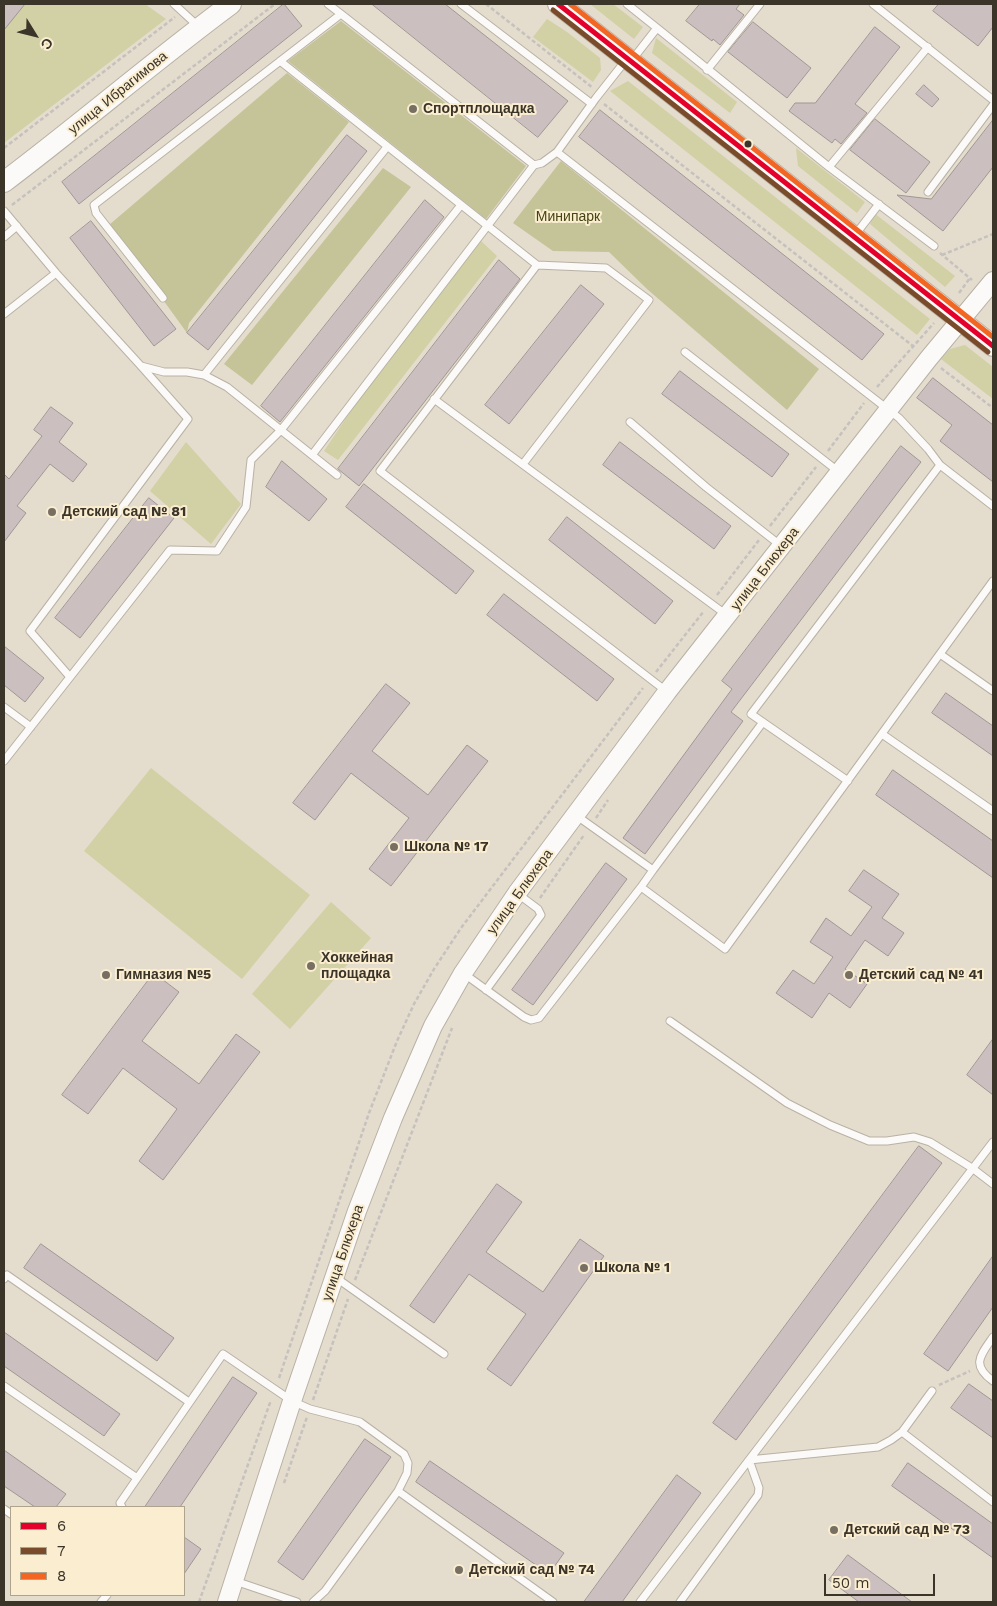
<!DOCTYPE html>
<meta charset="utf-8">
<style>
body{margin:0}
#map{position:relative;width:997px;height:1606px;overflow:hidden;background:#e4dccd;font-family:"Work Sans",sans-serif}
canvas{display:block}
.frame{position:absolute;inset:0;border:5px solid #3a3429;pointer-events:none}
.legend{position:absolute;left:10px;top:1506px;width:175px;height:90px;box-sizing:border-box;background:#fbedd0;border:1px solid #aea38d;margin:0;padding:6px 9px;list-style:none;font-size:15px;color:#3a3429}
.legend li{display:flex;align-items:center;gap:10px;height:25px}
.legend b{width:25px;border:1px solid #aea38d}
.north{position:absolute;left:10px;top:10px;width:50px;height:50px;-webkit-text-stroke:4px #fbedd0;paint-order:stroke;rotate:126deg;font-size:14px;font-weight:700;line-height:20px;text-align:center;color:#3a3429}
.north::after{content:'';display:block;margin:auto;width:18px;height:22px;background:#3a3429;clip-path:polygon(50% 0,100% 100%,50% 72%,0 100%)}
.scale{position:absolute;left:824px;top:1574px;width:111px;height:22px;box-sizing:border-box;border:2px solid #3a3429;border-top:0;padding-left:6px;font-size:15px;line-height:18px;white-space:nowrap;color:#3a3429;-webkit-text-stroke:4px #fbedd0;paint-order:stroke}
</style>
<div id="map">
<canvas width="997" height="1606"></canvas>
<div class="frame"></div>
<ul class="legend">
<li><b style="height:6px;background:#e4002b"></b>6</li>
<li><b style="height:6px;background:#7a4b2a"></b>7</li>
<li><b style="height:6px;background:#f26522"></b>8</li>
</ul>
<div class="north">С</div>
<div class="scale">50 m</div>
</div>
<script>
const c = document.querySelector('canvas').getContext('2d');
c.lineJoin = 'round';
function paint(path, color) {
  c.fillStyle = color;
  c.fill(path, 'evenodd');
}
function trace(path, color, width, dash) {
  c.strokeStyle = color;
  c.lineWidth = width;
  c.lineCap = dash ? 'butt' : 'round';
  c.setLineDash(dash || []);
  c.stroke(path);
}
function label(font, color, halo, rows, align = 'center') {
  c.font = font + ' "Work Sans",sans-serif';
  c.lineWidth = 4;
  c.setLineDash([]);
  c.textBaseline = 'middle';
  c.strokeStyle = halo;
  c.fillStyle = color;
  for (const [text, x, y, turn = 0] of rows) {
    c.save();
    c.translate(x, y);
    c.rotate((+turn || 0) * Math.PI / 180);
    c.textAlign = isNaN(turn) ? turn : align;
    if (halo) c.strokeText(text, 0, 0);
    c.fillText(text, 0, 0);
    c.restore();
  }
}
const green = new Path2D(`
 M 4,4 L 145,4 L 166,19 L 4,143 Z
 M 590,4 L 613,4 L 643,27 L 634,39 Z
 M 547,19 L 567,32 L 600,58 L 601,70 L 593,82 L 533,37 Z
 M 656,38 L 737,102 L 730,113 L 652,53 Z
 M 628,81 L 930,319 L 917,335 L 610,91 Z
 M 796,148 L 865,202 L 857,213 L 798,166 Z
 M 874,213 L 955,276 L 945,287 L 870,224 Z
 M 481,241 L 497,256 L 338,460 L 324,451 L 365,390 Z
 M 965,345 L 993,367 L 993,399 L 941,359 L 950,349 Z
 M 186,442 L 241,504 L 211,544 L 150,491 Z
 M 151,768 L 310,895 L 242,979 L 84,851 Z
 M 331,902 L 371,938 L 290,1029 L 252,994 Z`);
const forest = new Path2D(`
 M 341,21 L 526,166 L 486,219 L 288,61 Z
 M 287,73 L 349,122 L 189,323 L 187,333 L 109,225 Z
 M 561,161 L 819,369 L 787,410 L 647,289 L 609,252 L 553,251 L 513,223 Z
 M 383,168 L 411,187 L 252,385 L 224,364 Z`);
const building = new Path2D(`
 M 4,4 L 25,4 L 4,30 Z
 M 284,4 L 302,26 L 79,204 L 62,182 Z
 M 372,4 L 445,4 L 568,101 L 538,137 Z
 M 700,4 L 740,4 L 736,9 L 744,15 L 720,45 L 713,39 L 712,41 L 686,21 Z
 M 939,4 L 993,4 L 993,27 L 978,46 L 933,11 Z
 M 753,22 L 811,68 L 787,98 L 728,52 Z
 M 875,27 L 900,47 L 855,104 L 867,113 L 841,144 L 835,139 L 832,143 L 789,111 L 795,103 L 815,103 Z
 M 924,85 L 939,99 L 932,107 L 916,94 Z
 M 600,110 L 884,334 L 862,360 L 579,137 Z
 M 875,119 L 930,162 L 906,193 L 850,150 Z
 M 993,120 L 993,167 L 943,231 L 897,195 L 931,199 Z
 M 347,135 L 367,151 L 208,350 L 187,333 Z
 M 425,200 L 444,217 L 280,422 L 261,406 Z
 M 91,221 L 176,329 L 154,346 L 70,238 Z
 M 499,260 L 520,279 L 359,486 L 338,469 Z
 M 581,285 L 604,304 L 509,424 L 485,405 Z
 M 680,371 L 789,454 L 772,477 L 662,394 Z
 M 933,378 L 993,425 L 993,482 L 940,441 L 952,425 L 917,398 Z
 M 51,407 L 73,423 L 59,442 L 87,464 L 73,482 L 50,464 L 17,506 L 26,513 L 4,542 L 4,474 L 9,479 L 42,436 L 34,430 Z
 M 620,442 L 731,526 L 714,549 L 603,465 Z
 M 901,446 L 921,462 L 731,712 L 743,721 L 645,854 L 623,838 L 732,689 L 722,681 Z
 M 282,461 L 327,499 L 309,521 L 266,487 Z
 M 364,484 L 474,571 L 456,594 L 346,507 Z
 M 149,498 L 174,518 L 80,638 L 55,618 Z
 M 567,517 L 673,601 L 655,624 L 549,540 Z
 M 504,594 L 614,679 L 597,701 L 487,615 Z
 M 4,646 L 44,678 L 25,702 L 4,685 Z
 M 386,684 L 410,703 L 372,751 L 428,795 L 467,745 L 488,761 L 391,886 L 369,869 L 409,818 L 351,773 L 315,820 L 293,803 Z
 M 946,693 L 993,726 L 993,756 L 932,713 Z
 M 893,770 L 993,841 L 993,878 L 876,795 Z
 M 606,863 L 627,879 L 533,1005 L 512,990 Z
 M 864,870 L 899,894 L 882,918 L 904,933 L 888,956 L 865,940 L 845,969 L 867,984 L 850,1008 L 829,993 L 812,1018 L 776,993 L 793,970 L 814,984 L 833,957 L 810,942 L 826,918 L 851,936 L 872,907 L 849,891 Z
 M 154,973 L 179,992 L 142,1041 L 199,1084 L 236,1034 L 260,1052 L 163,1180 L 139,1161 L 177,1109 L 123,1068 L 88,1114 L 62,1095 Z
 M 993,1039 L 993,1095 L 967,1075 Z
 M 919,1146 L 942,1163 L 736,1440 L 713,1423 Z
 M 497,1184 L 522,1202 L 486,1252 L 543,1292 L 580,1239 L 604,1256 L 511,1386 L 487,1369 L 526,1314 L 469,1274 L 434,1323 L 410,1306 Z
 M 41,1244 L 174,1338 L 157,1361 L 24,1268 Z
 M 993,1256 L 993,1307 L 948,1371 L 924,1354 Z
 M 4,1332 L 120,1414 L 104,1436 L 4,1366 Z
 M 233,1377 L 257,1393 L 180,1507 L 145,1507 Z
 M 969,1384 L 993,1401 L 993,1438 L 951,1408 Z
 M 365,1439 L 391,1457 L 303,1580 L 278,1562 Z
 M 4,1450 L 66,1494 L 56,1507 L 35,1507 L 4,1486 Z
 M 430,1461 L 564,1553 L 549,1574 L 416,1482 Z
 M 908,1463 L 993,1524 L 993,1558 L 892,1486 Z
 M 677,1475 L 701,1493 L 622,1602 L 584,1602 Z
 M 184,1537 L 201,1549 L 184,1574 Z
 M 848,1555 L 912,1602 L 859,1602 L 829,1580 Z`);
const path = new Path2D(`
 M 486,4 L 593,88
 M 604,104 L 913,346
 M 4,148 L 175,17
 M 12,205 L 275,4
 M 940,253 L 972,280
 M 942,255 L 993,234
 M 959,293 L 970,278
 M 941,368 L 993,408
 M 877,387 L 934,323
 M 828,451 L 864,403
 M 770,526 L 816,467
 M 717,595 L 759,540
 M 656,672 L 704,611
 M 596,818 L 608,800
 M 540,898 L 584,835
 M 355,1280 L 452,1028
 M 279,1378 L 369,1113 L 397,1041 L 414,1004 L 434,969 L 461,928 L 643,688
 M 939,1385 L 970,1371
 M 313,1400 L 348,1299
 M 284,1483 L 307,1417
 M 199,1602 L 271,1400`);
const service = new Path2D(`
 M 174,4 L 199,27
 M 461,4 L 592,104
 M 627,4 L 657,28 L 632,60
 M 873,4 L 993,100
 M 657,28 L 829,167 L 934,246
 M 280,61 L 537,265 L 606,268 L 649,300 L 523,464
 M 707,70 L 760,4
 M 557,152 L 899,418 L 928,449 L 940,465 L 993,506
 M 534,165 L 542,163 L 557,152 L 596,98 L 626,60
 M 829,167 L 928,47
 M 928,192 L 993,105
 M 4,211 L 56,273 L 141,366 L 164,372 L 187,372 L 204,375 L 227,387 L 337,475
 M 855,235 L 879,204
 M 4,237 L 17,226
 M 537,265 L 380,471 L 666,691
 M 163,298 L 96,213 L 94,205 L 341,14 L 328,4
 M 4,314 L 56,273
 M 685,352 L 839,472
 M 204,375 L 387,147
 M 434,399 L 728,616
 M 630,422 L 706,487 L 780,545
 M 312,455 L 534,165 L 341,14
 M 940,654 L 993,691
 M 70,677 L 30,631 L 188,419 L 141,366
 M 4,707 L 31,727
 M 882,734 L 993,811
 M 4,761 L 170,550 L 217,551 L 246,507 L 251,460 L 281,430 L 461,205
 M 848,781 L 751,714 L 940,465
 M 577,816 L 653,870 L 641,887 L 725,949 L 993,581
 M 653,870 L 763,722
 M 463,973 L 524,1017 L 531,1020 L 539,1018 L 641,887
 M 486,990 L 541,915 L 538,909 L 518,894
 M 670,1021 L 787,1103 L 830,1125 L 869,1141 L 887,1141 L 914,1137 L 930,1142 L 972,1168 L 993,1184
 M 335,1277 L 444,1354
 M 4,1279 L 7,1275 L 189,1402
 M 993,1337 C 980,1356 971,1365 993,1381
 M 4,1386 L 137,1478
 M 902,1432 L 932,1391
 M 749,1460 L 878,1447 L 891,1440 L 902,1432 L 993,1502
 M 122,1507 L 120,1503 L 223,1354 L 292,1401 L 310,1409 L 360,1422 L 404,1454 L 408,1463 L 407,1473 L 398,1491 L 553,1602
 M 4,1509 L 11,1514
 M 235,1581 L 297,1602
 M 101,1602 L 107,1595
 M 313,1602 L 325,1591 L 398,1491
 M 640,1602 L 993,1142
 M 680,1602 L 758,1495 L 759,1488 L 749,1460`);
const tertiary = new Path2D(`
 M 227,1602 L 292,1401 L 357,1211 L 393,1118 L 433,1026 L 463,973 L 517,893 L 667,692 L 929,358 L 993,281`);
const secondary = new Path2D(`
 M 558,4 L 993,346
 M 4,182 C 81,124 154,61 231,4`);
const bus1 = new Path2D(`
 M 558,4 L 993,346`);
const bus2 = new Path2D(`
 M 553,10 L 988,352`);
const bus3 = new Path2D(`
 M 570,4 L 993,337`);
const markers = [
 [413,109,5,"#766f62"],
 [748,144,4.5,"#3a3429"],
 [52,512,5,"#766f62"],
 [394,847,5,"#766f62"],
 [311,966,5,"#766f62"],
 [106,975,5,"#766f62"],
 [849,975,5,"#766f62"],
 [584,1268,5,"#766f62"],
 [834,1530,5,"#766f62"],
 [459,1570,5,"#766f62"]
];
const streetNames = [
 ["улица Ибрагимова",118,93,-39],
 ["улица Блюхера",765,569,-52],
 ["улица Блюхера",520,892,-54],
 ["улица Блюхера",343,1253,-71]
];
const poiNames = [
 ["Спортплощадка",423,109],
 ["Детский сад № 81",62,512],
 ["Школа № 17",404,847],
 ["Хоккейная",321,958],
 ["площадка",321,974],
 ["Гимназия №5",116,975],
 ["Детский сад № 41",859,975],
 ["Школа № 1",594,1268],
 ["Детский сад № 73",844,1530],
 ["Детский сад № 74",469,1570]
];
const parkNames = [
 ["Минипарк",568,217]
];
paint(green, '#d2d0a5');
paint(forest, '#c5c398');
paint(building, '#ccbfc0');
trace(building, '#a09794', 1);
trace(service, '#b8b2a5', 9);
trace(tertiary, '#b8b2a5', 20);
trace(secondary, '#b8b2a5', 22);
trace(path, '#c5c1bd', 2.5, [4, 2.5]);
trace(service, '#fbfaf8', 7);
trace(tertiary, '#fbfaf8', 18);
trace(secondary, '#fbfaf8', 20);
trace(bus1, '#e4002b', 5);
trace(bus2, '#7a4b2a', 5);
trace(bus3, '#f26522', 5);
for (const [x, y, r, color] of markers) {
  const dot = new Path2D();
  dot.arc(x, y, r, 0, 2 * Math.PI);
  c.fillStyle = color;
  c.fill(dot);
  trace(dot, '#fbedd0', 2);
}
label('14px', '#3a3429', '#fbedd0', streetNames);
label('bold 14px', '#3a3429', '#fbedd0', poiNames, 'left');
label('14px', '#444512', '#fbedd0', parkNames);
</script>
